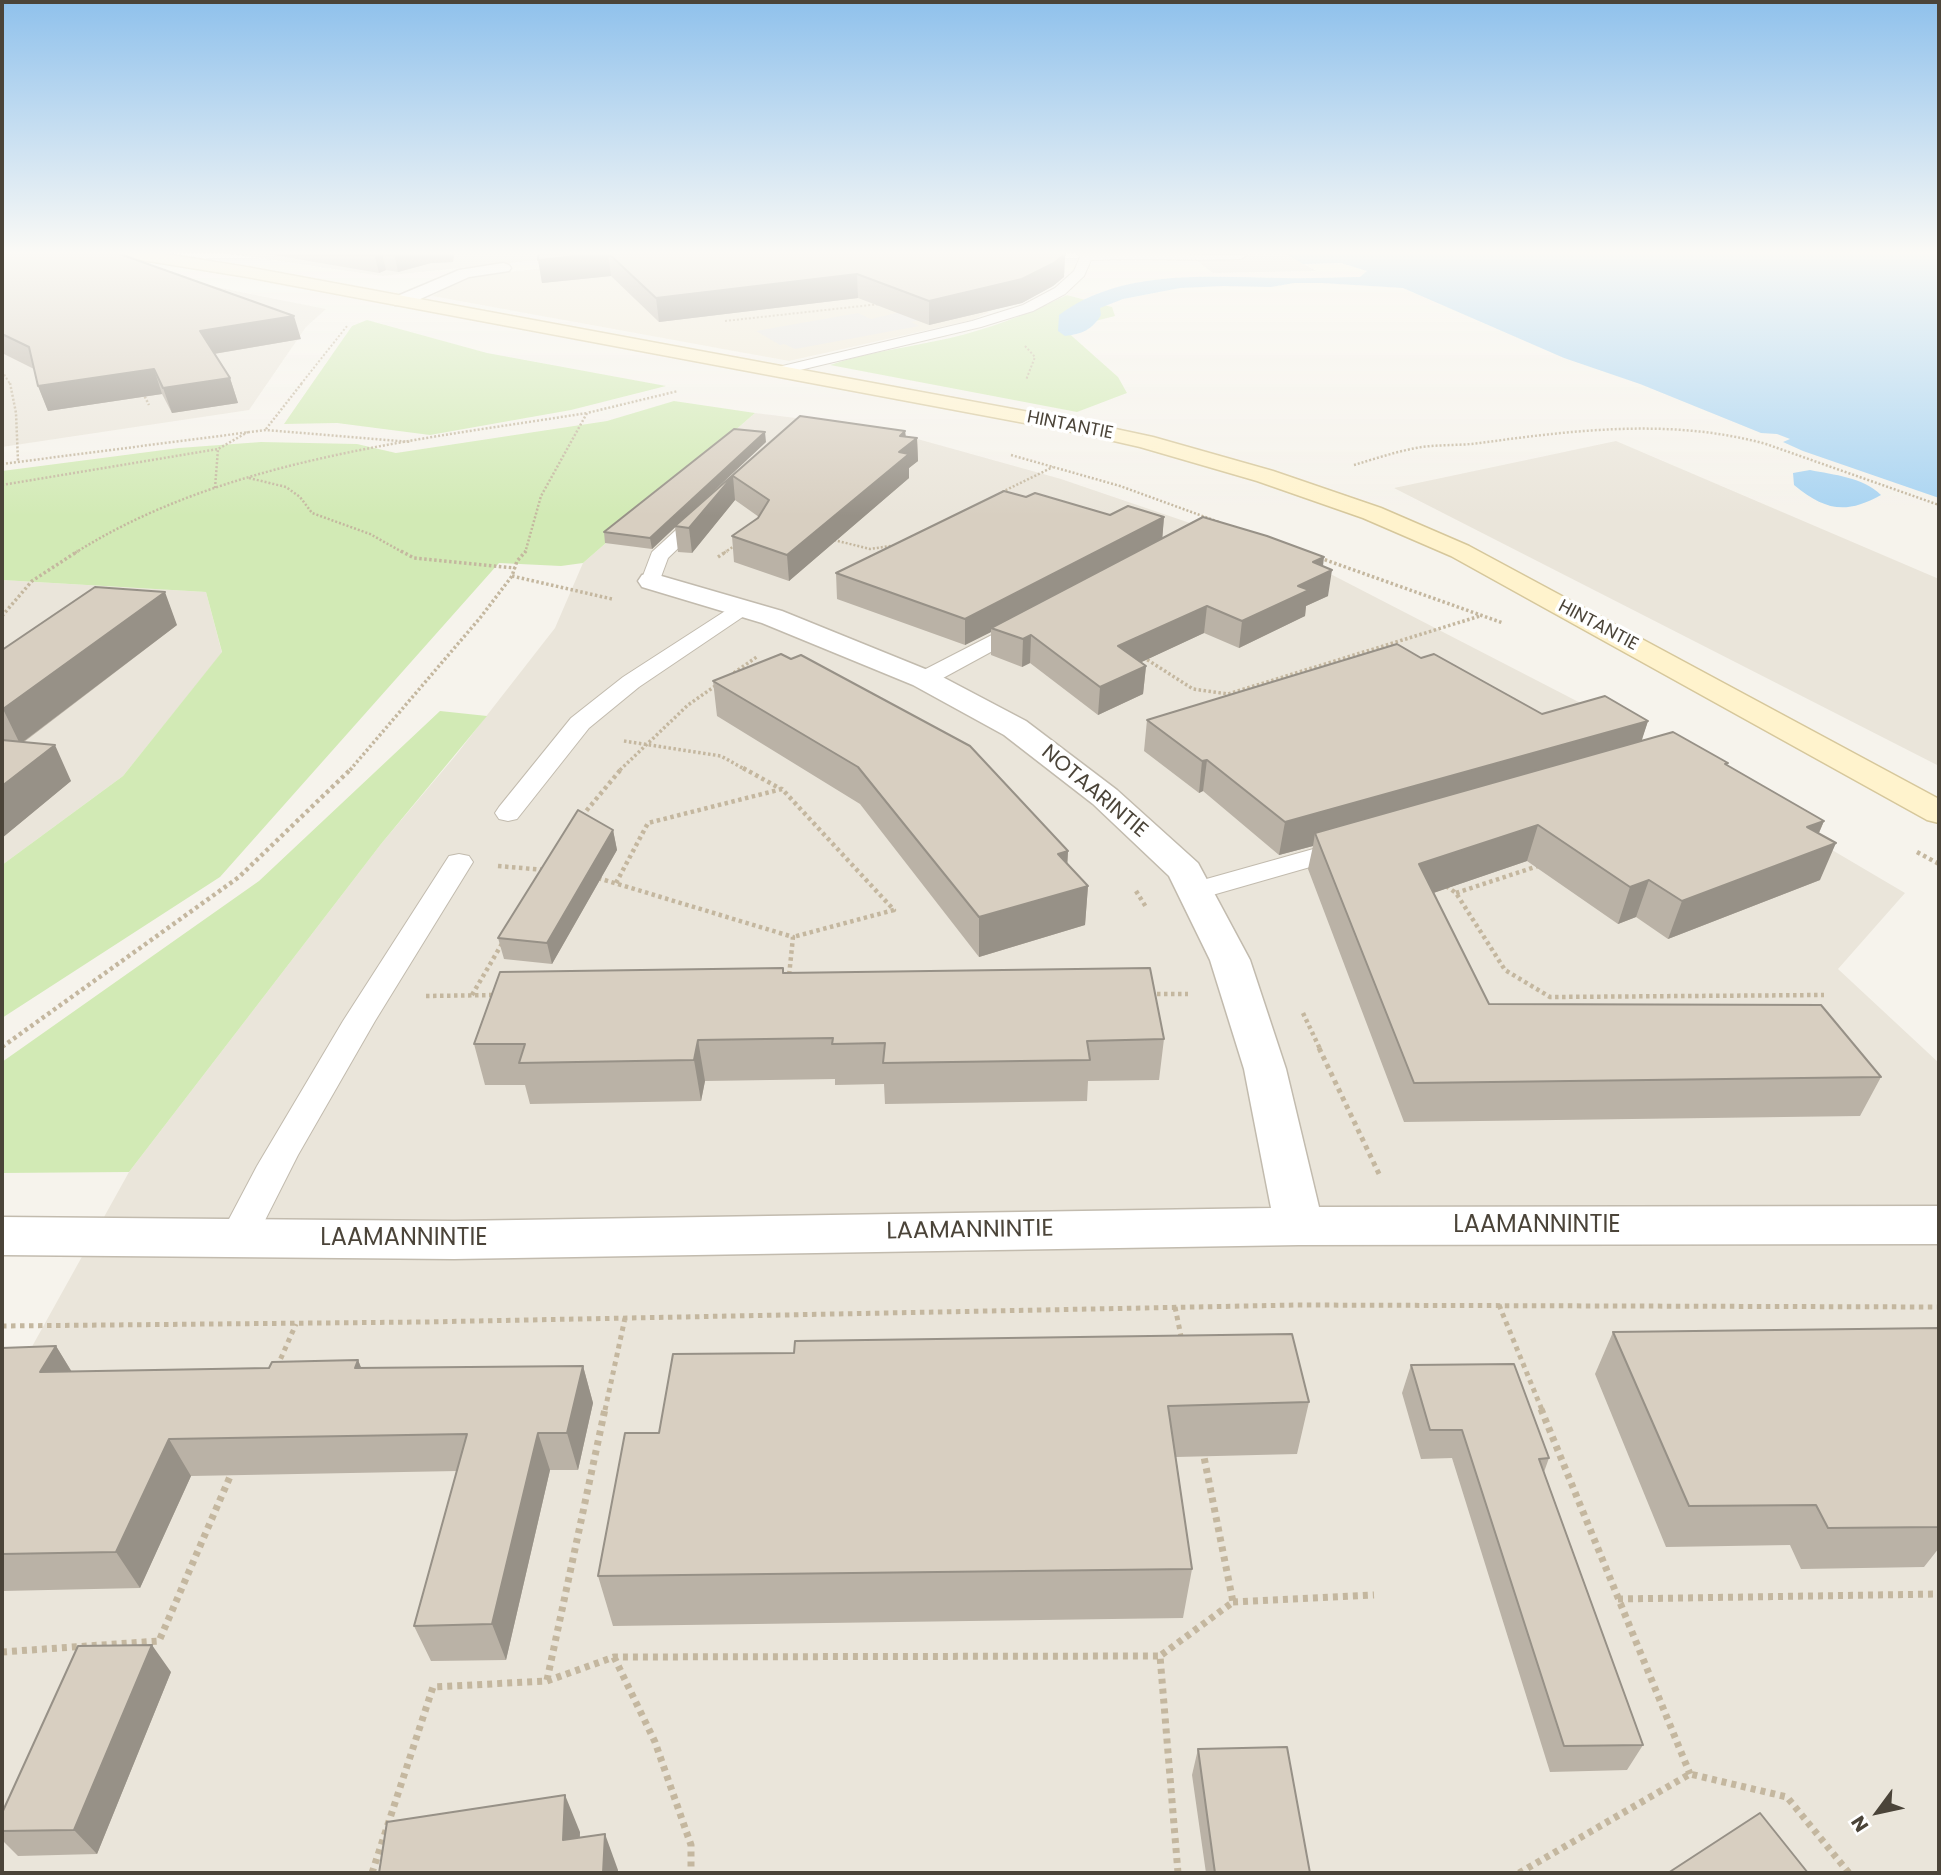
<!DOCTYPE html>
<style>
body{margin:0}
#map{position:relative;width:1941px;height:1875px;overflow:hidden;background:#f6f3ec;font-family:Poppins,sans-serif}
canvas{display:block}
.frame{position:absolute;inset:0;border:4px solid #4b4439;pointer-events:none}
.north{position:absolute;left:1843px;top:1777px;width:70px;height:70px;-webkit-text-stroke:5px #fff;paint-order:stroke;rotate:237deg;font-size:19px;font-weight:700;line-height:28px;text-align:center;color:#4b4439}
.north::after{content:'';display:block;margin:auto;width:24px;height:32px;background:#4b4439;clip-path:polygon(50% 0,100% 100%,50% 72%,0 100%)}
</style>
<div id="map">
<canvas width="1941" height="1875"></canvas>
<div class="frame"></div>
<div class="north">N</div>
</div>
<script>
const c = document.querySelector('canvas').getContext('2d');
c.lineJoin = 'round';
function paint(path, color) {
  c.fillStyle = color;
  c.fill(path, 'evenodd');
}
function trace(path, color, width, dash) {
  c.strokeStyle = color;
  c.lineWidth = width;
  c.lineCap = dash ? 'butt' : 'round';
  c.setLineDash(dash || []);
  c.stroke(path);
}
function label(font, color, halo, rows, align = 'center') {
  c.font = font + ' Poppins,sans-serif';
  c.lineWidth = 7;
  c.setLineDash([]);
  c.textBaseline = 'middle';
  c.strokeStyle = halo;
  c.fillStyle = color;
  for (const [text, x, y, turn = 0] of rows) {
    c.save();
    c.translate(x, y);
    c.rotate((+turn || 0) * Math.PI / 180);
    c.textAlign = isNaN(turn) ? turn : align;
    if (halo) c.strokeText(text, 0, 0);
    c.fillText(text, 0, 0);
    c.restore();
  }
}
const residential = new Path2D(`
 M 2,253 L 45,253 L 326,309 L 306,327 L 249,410 L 2,447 Z
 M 224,253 L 607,253 L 382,276 Z
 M 755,413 L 878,428 L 1061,479 L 1313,565 L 1598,712 L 1905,893 L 1838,969 L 1939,1063 L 1939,1873 L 2,1873 L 2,1363 L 24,1361 L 129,1172 L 381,844 L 456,755 L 555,628 L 583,563 Z
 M 1616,441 L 1939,579 L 1939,766 L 1394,488 Z
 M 2,580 L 206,592 L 222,653 L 123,776 L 2,865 Z`);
const industrial = new Path2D(`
 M 1186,253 L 1286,253 L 1316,271 L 1213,273 Z`);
const education = new Path2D(`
 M 689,253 L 1046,253 L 1064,277 L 972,320 L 789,361 L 432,296 L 468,276 Z`);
const green = new Path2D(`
 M 1067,295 L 1112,307 L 1115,316 L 1064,329 L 1118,377 L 1127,393 L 1077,412 L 830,365 C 874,350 921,346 966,334 C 1002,324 1034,311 1067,295 Z
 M 367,320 L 487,353 L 666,386 L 571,410 L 430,435 L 337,423 L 284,424 L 352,326 Z
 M 674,401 L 755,413 L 583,563 L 561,566 L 499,563 L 220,877 L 2,1018 L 2,865 L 123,776 L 222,652 L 206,592 L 2,580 L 2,471 L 179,448 L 261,442 L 357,444 L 396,453 L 607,421 Z
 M 440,711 L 487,716 L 381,844 L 129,1172 L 2,1173 L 2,1062 L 259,881 Z`);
const parking = new Path2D(`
 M 1059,274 L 962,317 L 936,315 L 911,322 L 919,326 L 795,349 L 784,344 L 780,345 L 756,331 L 858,313 L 871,319 Z`);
const water = new Path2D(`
 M 1286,253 L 1939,253 L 1939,498 L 1803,451 L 1783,442 L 1790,439 L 1777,434 L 1761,433 L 1640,384 L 1564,358 L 1403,288 L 1322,283 L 1294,283 L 1271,287 L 1223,286 L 1180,288 L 1123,299 L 1100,308 L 1101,315 C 1092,330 1082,334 1065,336 L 1058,331 L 1059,315 C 1121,268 1210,277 1284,278 C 1310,279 1335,277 1360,277 L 1367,271 L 1341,263 L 1303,264 Z
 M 1810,470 C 1834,475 1863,477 1881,495 C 1845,515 1825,510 1794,485 L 1793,473 Z`);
const pathFar5 = new Path2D(`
 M 725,321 L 880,304
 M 1025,346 L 1035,357 L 1026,380
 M 2,371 L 10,384
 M 301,384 L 347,326`);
const pathFar4 = new Path2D(`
 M 10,383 L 16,413 L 18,461
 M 143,393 L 149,405
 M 266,429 L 302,383
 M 1011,455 L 1120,486 L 1219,522
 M 2,464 L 266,430 L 411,442
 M 1354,465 C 1374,459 1395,452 1416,448 C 1437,444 1459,446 1480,443 C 1575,430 1672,418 1766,444 L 1939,505
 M 249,478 L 286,487 L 300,497 L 312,513 L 370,534 L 404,553
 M 2,485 L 218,449
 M 215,488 L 218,449 L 248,432
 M 1002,492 L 1053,467
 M 834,540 L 870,549 L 897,545
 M 75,553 C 223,459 418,440 587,413
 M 525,553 L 541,496 L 587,413 L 678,391
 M 724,553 L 737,544`);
const pathFar3 = new Path2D(`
 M 401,551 L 414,558 L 515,568
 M 718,557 L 727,551
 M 1320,558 L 1503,623
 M 512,576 L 612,599
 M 2,616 L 32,581 L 78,551
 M 1143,657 L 1193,689 L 1228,694 L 1480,616
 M 624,741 L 721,756 L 746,770
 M 350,770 L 480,618 L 512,576 L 517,561 L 526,551
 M 620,770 L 688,705 L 758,656`);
const pathFar2 = new Path2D(`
 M 743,768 L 781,789
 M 582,816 L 622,768
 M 1917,852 L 1939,864
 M 498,866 L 545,870
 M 598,878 L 793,937 L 789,976
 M 616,883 L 648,823 L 782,789 L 894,910 L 793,937
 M 1446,886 L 1456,893 L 1505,970 L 1550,997 L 1824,995
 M 1136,891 L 1146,907
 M 1456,893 L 1538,866
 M 1150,994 L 1188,994
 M 472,995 L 503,942
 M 426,996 L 497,995
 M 1303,1013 L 1320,1049
 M 2,1047 L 239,877 L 352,768`);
const pathFar1 = new Path2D(`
 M 1319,1048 L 1380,1176
 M 1499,1305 L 1542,1410
 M 1175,1307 L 1182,1341
 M 2,1326 L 424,1322 L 1297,1305 L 1939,1307
 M 277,1367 L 296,1324
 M 605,1410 L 625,1318`);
const path = new Path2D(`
 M 1541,1409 L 1690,1774
 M 1618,1599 L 1939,1594
 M 1233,1602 L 1374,1595
 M 2,1652 L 159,1641 L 232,1472
 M 614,1657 L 655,1742 L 691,1845 L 691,1873
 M 547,1680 L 605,1409
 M 372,1873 L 433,1687 L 547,1681 L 614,1657 L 1160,1656
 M 1178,1873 L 1160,1656 L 1233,1602 L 1203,1452
 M 1519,1873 L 1690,1774 L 1787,1797 L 1849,1873`);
const lane = new Path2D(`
 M 1077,253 L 1247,255 L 1241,259 C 1191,261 1141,258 1091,260 L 1084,276 L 1065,294 L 1033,311 L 981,327 L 779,375 L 772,371 L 774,368 L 972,321 L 1023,305 L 1055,288 L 1074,271 L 1080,257 Z
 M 707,506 L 716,512 L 668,558 L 658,585 L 644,585 L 641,581 L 652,552 L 700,508 Z
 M 743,602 L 750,604 L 754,608 L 750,612 L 639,687 L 589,728 L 517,819 L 508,821 L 499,819 L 495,813 L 499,807 L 571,718 L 623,677 L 736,604 Z
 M 1025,618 L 1033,619 L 1036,624 L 1033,629 L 932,684 L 916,684 L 913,679 L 916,674 Z
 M 1349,839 L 1359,841 L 1363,847 L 1359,853 L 1195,900 L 1185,897 L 1181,891 L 1185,885 Z
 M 459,854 L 469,856 L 473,862 L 375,1021 L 298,1155 L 251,1248 L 238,1253 L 225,1248 L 219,1238 L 257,1166 L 343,1021 L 449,856 Z`);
const street = new Path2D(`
 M 503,263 L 509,265 L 511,268 L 509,271 L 469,277 L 407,305 L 395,305 L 393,301 L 395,297 L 459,270 Z
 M 651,573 L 782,611 L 935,673 L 1026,721 L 1117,790 L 1198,863 L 1250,960 L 1286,1069 L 1319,1207 L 1939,1206 L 1939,1244 L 1299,1245 L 454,1259 L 2,1255 L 2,1217 L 454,1221 L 1271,1208 L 1244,1069 L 1210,960 L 1169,876 L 1093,804 L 1004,735 L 913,685 L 762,623 L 642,587 L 638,581 L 642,575 Z`);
const secondary = new Path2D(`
 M 121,253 L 159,253 L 247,267 L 1083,422 L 1153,437 L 1273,471 L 1381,508 L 1469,546 L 1939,799 L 1939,823 L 1927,820 L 1451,556 L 1363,518 L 1257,481 L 1140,447 L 1083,434 L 247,277 L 129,258 Z`);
const wall = new Path2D(`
 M 2,253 L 301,339 L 214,354 L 230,378 L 238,403 L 172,413 L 162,394 L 48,411 L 38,386 L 34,369 L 2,353 Z
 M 262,253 L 464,253 L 454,254 L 453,262 L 431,263 L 398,272 L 386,270 L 379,273 Z
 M 538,253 L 1065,254 L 1064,277 L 1053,286 L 1022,303 L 929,325 L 858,298 L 659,322 L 611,276 L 542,283 Z
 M 800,416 L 905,431 L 906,436 L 917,438 L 918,461 L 909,468 L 909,478 L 789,581 L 734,562 L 732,536 L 759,517 L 735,500 L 692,553 L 678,552 L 675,527 L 652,549 L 605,543 L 604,532 L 766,442 L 692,511 Z
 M 1026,497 L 1110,515 L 1164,517 L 1162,539 L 1323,566 L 1328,596 L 1306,606 L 1305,616 L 1239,648 L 1204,633 L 1141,662 L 1146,666 L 1143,694 L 1098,715 L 1030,663 L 1022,667 L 991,655 L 991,632 L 965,645 L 837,599 L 836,573 Z
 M 177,625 L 24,742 L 71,781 L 2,838 L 2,650 Z
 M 1421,658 L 1542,714 L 1648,721 L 1641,741 L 1727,766 L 1824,821 L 1819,833 L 1820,880 L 1668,939 L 1636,917 L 1618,924 L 1527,861 L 1433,893 L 1489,1004 L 1881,1077 L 1860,1116 L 1404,1122 L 1308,869 L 1313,846 L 1279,855 L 1203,791 L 1199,793 L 1144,751 L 1147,720 Z
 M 713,681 L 1068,851 L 1067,864 L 1088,886 L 1085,925 L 979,957 L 860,804 L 717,716 Z
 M 613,830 L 617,850 L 552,964 L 504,959 L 498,938 Z
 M 784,973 L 1164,1039 L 1159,1080 L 1088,1081 L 1087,1101 L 885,1104 L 884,1084 L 835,1085 L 835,1079 L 705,1081 L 701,1101 L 530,1104 L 525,1085 L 485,1085 L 474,1044 Z
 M 1939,1328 L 1939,1548 L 1924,1567 L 1801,1569 L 1790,1545 L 1666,1547 L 1595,1374 L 1613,1332 Z
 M 56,1346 L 72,1372 L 269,1368 L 358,1360 L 361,1368 L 583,1366 L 593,1403 L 578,1470 L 550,1470 L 506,1660 L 431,1661 L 414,1626 L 457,1471 L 191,1476 L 140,1588 L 2,1591 L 2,1348 Z
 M 673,1354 L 1309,1402 L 1297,1454 L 1176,1457 L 1192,1569 L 1183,1618 L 613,1626 L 598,1576 L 659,1433 Z
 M 1411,1365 L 1549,1458 L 1544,1472 L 1643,1745 L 1627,1770 L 1550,1772 L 1452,1458 L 1421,1459 L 1402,1393 Z
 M 171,1672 L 97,1854 L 18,1856 L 2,1840 L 2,1813 Z
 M 1198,1749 L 1310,1873 L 1206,1873 L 1192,1775 Z`);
const shadedWall = new Path2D(`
 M 374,253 L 382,253 L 386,270 L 379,273 Z
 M 394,253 L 464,253 L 454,254 L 453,262 L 431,263 L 398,272 Z
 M 608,253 L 611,276 L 542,283 L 538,260 Z
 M 1065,254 L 1064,277 L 1053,286 L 1022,303 L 929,325 L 929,301 Z
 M 857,274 L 858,298 L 659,322 L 656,298 Z
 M 294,316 L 301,339 L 207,355 L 200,331 Z
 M 154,369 L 162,394 L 48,411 L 38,386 Z
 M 230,378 L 238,403 L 172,413 L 163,388 Z
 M 905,431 L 906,447 L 917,438 L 918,461 L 909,468 L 909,478 L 789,581 L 787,555 L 900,436 Z
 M 765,432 L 766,442 L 652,549 L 650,538 Z
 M 733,476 L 735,500 L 692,553 L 689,528 Z
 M 1164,517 L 1162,542 L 991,628 L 991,632 L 965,645 L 965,619 Z
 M 1324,557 L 1322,575 L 1332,570 L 1328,596 L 1306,606 L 1305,616 L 1239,648 L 1242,621 L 1298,586 L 1313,562 Z
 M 165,592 L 177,625 L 20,744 L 3,709 Z
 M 1207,606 L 1204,633 L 1116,674 L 1118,646 Z
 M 1031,635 L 1030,663 L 1022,667 L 1023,639 Z
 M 1146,666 L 1143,694 L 1098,715 L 1100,687 Z
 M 1648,721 L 1638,752 L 1315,833 L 1313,846 L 1279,855 L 1285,822 Z
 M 55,745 L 71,781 L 2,838 L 2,786 Z
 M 1207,760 L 1203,791 L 1199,793 L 1202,761 Z
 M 1824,821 L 1810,853 L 1836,843 L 1820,880 L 1668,939 L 1682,901 L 1807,827 Z
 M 1538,825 L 1527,861 L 1410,901 L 1419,864 Z
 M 613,830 L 617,850 L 552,964 L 547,943 Z
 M 1068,851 L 1066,889 L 1058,854 Z
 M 1649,880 L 1636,917 L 1618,924 L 1630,887 Z
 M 1088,886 L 1085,925 L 979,957 L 979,917 Z
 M 698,1040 L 705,1081 L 701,1101 L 694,1060 Z
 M 56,1346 L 79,1384 L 40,1372 Z
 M 358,1360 L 373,1397 L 355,1368 Z
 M 583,1366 L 593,1403 L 578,1470 L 567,1433 Z
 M 538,1433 L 550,1470 L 506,1660 L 492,1624 Z
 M 169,1439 L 191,1476 L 140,1588 L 116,1552 Z
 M 152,1645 L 171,1672 L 97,1854 L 74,1830 Z
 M 565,1795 L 580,1832 L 579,1873 L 563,1840 Z
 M 605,1834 L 618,1870 L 618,1873 L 603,1873 Z`);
const building = new Path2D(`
 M 2,253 L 117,253 L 294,316 L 200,331 L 230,378 L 163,388 L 154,369 L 38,386 L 29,347 L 2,334 Z
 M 538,253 L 1062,253 L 1065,254 L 1054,263 L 1022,279 L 929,301 L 857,274 L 656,298 L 608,253 L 538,260 Z
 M 800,416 L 905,431 L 900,436 L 917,438 L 899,452 L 909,454 L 787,555 L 732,536 L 758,518 L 769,500 L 733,476 L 689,528 L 675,526 Z
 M 734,429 L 765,432 L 650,538 L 604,532 Z
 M 1004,491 L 1026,497 L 1035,493 L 1110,515 L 1128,506 L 1164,517 L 965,619 L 836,573 Z
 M 1203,517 L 1267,536 L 1324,557 L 1313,562 L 1332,570 L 1298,586 L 1309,590 L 1242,621 L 1207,606 L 1118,646 L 1146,666 L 1100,687 L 1031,635 L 1023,639 L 991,628 Z
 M 95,587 L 165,592 L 3,709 L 2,709 L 2,650 Z
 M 1397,644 L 1421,658 L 1434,654 L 1542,714 L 1605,696 L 1648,721 L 1285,822 L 1207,760 L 1202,761 L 1147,720 Z
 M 781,654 L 791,659 L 801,655 L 970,746 L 1068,851 L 1058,854 L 1088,886 L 979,917 L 858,767 L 713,681 Z
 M 1673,732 L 1728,763 L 1725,764 L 1824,821 L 1807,827 L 1836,843 L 1682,901 L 1649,880 L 1630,887 L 1538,825 L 1419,864 L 1489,1004 L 1821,1005 L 1881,1077 L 1414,1083 L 1315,833 Z
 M 2,740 L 55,745 L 2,786 Z
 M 578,810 L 613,830 L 547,943 L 498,938 Z
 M 783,968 L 783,973 L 1150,968 L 1164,1039 L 1087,1041 L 1090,1060 L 883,1063 L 885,1043 L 832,1044 L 833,1038 L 698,1040 L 694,1060 L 519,1063 L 525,1044 L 474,1044 L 500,972 Z
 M 1939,1328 L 1939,1527 L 1828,1528 L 1816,1505 L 1689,1506 L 1613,1332 Z
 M 1292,1334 L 1309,1402 L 1168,1406 L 1192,1569 L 598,1576 L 625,1433 L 659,1433 L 673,1354 L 794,1353 L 795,1341 Z
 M 56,1346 L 40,1372 L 269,1368 L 272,1362 L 358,1360 L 355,1368 L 583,1366 L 567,1433 L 538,1433 L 492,1624 L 414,1626 L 467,1434 L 169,1439 L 116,1552 L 2,1554 L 2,1348 Z
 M 1514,1364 L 1549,1458 L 1539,1459 L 1643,1745 L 1564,1746 L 1462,1430 L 1430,1430 L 1411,1365 Z
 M 152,1645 L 74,1830 L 2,1831 L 2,1813 L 78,1646 Z
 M 1287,1747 L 1310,1873 L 1215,1873 L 1198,1749 Z
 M 565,1795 L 563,1840 L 605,1834 L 603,1873 L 379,1873 L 387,1822 Z
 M 1760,1813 L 1808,1873 L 1668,1873 Z`);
const farStreetnames = [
 ["HINTANTIE",1070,426,11],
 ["HINTANTIE",1598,626,28]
];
const streetNames = [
 ["NOTAARINTIE",1094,792,40]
];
const nearStreetnames = [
 ["LAAMANNINTIE",1537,1226],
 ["LAAMANNINTIE",970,1231,-1],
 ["LAAMANNINTIE",404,1239]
];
paint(residential, '#eae5da');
paint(industrial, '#e6e2dd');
paint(education, '#efe8d6');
paint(green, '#d2eab5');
paint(parking, '#e5e3e0');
paint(water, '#a9d4f2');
trace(lane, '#c2bbae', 2);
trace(street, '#c2bbae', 3);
trace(secondary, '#d6c79b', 3);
trace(pathFar5, '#c4b79f', 2, [2, 2]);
trace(pathFar4, '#c4b79f', 2.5, [2, 2]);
trace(pathFar3, '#c4b79f', 3.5, [2.5, 2.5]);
trace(pathFar2, '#c4b79f', 4.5, [3.5, 3.5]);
trace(pathFar1, '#c4b79f', 5, [4.5, 4.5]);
trace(path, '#c4b79f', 7, [5, 5]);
paint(lane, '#fff');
paint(street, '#fff');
paint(secondary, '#fff3cd');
paint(wall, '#bab2a6');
paint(shadedWall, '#979187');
paint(building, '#d8cfc1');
trace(building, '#979187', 2);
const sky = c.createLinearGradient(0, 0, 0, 516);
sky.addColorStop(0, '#8fc1ec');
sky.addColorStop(0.49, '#fbfaf6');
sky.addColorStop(1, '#fbfaf600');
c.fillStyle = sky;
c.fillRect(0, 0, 1941, 516);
label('18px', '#4b4439', '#fff', farStreetnames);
label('21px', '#4b4439', '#fff', streetNames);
label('24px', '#4b4439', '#fff', nearStreetnames);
</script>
